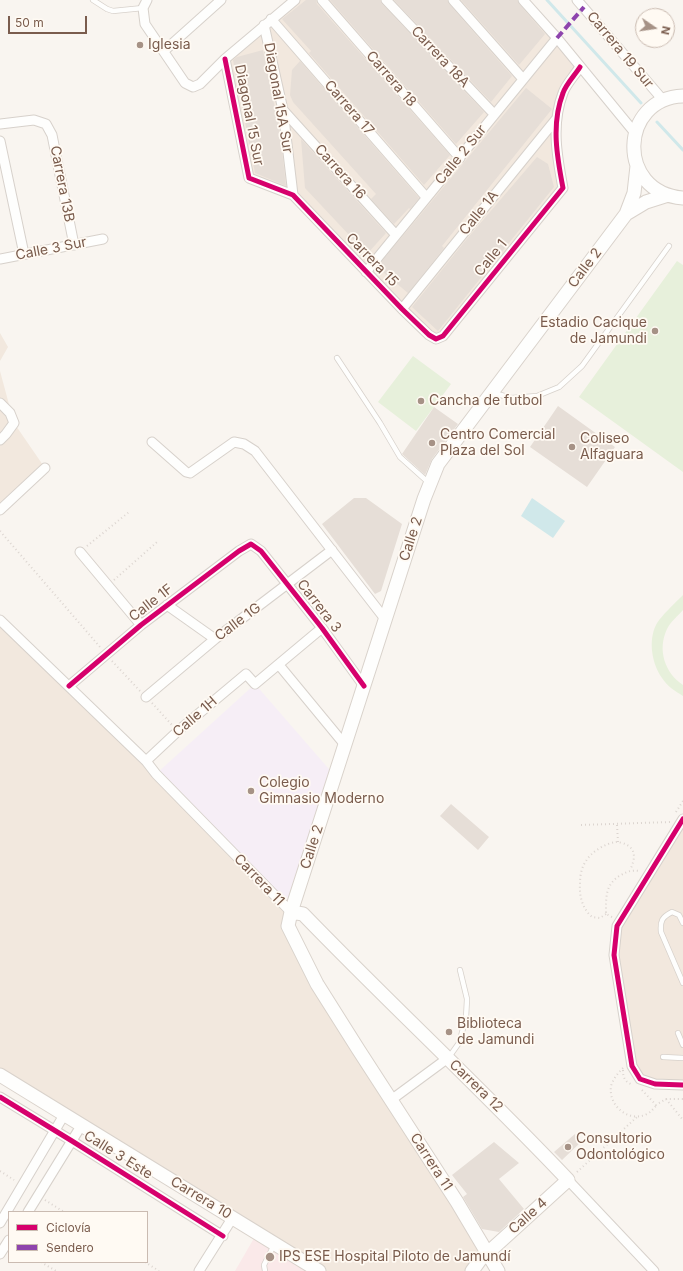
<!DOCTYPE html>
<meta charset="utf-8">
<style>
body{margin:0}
#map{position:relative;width:683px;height:1271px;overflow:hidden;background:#f9f5f0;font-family:Inter,sans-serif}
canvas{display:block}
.legend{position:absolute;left:8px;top:1211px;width:140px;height:52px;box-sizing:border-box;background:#fffaf3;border:1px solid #cabbb1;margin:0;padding:5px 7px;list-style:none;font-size:12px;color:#7a5c4d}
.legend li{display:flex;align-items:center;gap:8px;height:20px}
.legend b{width:20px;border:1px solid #cabbb1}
.north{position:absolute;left:635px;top:8px;width:40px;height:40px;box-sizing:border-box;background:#fffaf3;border:1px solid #cabbb1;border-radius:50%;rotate:103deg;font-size:11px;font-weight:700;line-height:16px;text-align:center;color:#7a5c4d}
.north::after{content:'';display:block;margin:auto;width:14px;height:18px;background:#a69286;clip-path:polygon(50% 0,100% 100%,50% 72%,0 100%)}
.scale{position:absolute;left:8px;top:16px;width:79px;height:18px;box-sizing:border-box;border:2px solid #7a5c4d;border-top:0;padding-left:5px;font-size:12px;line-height:14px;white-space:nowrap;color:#7a5c4d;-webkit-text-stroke:3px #fffaf3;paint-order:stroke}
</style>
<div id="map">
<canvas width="683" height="1271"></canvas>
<ul class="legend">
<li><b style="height:5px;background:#d6006c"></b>Ciclovía</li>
<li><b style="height:5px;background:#8e44ad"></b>Sendero</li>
</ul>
<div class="north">N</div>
<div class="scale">50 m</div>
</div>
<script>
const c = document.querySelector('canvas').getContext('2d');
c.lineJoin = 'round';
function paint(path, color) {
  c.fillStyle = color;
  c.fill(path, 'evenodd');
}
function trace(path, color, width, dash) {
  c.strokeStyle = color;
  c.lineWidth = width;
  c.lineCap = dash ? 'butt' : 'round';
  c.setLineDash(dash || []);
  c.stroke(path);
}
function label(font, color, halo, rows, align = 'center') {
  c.font = font + ' Inter,sans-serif';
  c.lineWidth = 3.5;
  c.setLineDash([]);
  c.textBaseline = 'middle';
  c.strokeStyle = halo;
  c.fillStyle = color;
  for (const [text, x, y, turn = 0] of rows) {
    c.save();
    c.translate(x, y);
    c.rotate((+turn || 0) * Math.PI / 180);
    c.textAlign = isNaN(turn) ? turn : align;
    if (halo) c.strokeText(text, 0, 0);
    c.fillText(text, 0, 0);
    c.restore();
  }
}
const residential = new Path2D(`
 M 295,0 L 523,0 L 580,67 L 563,92 L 557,118 L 563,188 L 436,339 L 293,195 L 249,178 L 225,59 Z
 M 0,333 L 8,347 L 0,361 Z
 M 0,371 L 14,423 L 45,468 L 0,510 Z
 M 0,620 L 291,912 L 317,984 L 487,1253 L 471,1271 L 319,1271 L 0,1075 Z
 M 683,819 L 683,1085 L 640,1079 L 632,1066 L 614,955 L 617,926 Z`);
const education = new Path2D(`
 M 255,684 L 335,776 L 291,912 L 156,774 Z`);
const medical = new Path2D(`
 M 257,1233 L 319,1271 L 235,1271 Z`);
const green = new Path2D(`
 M 677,261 L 683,265 L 683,472 L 579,397 Z
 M 413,356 L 451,384 L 416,431 L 378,402 Z
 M 683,595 L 683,610 C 678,616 670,622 667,629 C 657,650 665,673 683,685 L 683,696 C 675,691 667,686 662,678 C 652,664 648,641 656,625 C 660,617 676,602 683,595 Z`);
const water = new Path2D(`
 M 532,498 L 565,521 L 553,538 L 521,516 Z`);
const stream = new Path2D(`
 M 547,0 L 641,103
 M 657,122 L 683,150`);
const building = new Path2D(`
 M 306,0 L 316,0 L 317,4 L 450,155 L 424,185 L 309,53 L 311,51 L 282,19 Z
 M 330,0 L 380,0 L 382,4 L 484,112 L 456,144 Z
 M 394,0 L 447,0 L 449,4 L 512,76 L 491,102 Z
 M 461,0 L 517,0 L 519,4 L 545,34 L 519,65 Z
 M 263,50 L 280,133 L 286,186 L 255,173 L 233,60 L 237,57 Z
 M 300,61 L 419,198 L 410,209 L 409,208 L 394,224 L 371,199 L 376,194 L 293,102 L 290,95 L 292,70 Z
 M 526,88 L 552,109 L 442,246 L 444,248 L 408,293 L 377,267 Z
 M 301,139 L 386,233 L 367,254 L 305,188 Z
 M 537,157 L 548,164 L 554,187 L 438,331 L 412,307 L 466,240 Z
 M 558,406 L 615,447 L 587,487 L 530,447 Z
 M 434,407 L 458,424 L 432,459 L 425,475 L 402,454 Z
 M 354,498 L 366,498 L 402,524 L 381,591 L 375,594 L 322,524 Z
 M 451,804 L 489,837 L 478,850 L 440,816 Z
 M 575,1134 L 581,1142 L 562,1160 L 554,1152 Z
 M 494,1142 L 519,1163 L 499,1179 L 524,1209 L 499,1232 L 482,1229 L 463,1197 L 467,1194 L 452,1175 Z`);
const path = new Path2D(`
 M 0,531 L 100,647
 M 87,546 L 129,512
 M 114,580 L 157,542
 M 112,661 L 140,691
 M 152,703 L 172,725
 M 676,812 L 683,801
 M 581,825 L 670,822
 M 617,825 L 618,842
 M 606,914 L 600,918 L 592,917 C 583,909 579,897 580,884 C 580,877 581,868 586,861 C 591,852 606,843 616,842 C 619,842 623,843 625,844 C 637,849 635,860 630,870
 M 612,917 L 606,914 C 606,897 605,884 621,875 C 628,871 632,870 639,871
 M 623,1068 C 618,1073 613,1079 611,1086 C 608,1106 629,1123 647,1114 C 651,1112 653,1109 656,1106
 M 623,1070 C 623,1078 625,1082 633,1085
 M 642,1090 L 656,1105 L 666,1099 L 683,1099
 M 666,1099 L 683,1120
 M 0,1171 L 14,1180
 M 577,1172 L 638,1116
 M 45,1200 L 64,1212
 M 41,1262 L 56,1271
 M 145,1262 L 159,1271`);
const service = new Path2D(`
 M 93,0 L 107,9 L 113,11 L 143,8
 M 337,358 L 380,423 L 400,457 L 429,483
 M 494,393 L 511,398 L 537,396 L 559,387 L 582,366 L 669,246
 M 683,923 L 679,915 L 672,912 C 662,917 660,921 661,932 L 683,983
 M 678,1033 L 683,1045
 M 449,1057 L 459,1043 L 466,1018 L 467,999 L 460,970
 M 663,1057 L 683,1058
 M 265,1271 L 264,1265 L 274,1245`);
const minor = new Path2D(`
 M 147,0 L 143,8 L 145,24 L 185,83 L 193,87 L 200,84 L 225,59 L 295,0
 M 322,0 L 460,158
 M 386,0 L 494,114
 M 453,0 L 523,79
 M 523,0 L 557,38 L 635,133
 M 577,0 L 663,100
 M 271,19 L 426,197
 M 264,25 L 283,110 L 293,195
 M 164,51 L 221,0
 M 225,59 L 249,178 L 293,195 L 402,309 L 429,335 L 436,339 L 443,336 L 563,188 C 557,157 551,124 563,93 C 566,84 575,75 580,67
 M 283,110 L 396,235
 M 0,124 L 34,120 L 46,124 L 52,135 L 74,245
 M 0,141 L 24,254
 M 0,259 L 103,239
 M 366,272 L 557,38
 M 402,309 L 557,118
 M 0,403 L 10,413 L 14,423 L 6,434 L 0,440
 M 152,442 L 186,472 L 190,473 L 234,442 L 244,444 L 255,451 L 385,619
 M 0,510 L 45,468
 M 80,552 L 141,625
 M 167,605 L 215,639
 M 0,620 L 146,761 L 156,774 L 291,912
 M 279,665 L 345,745
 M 69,686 L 141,625 L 239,551 L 251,544 L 261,551 L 322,628 L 364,686
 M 146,697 L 215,639 L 332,550
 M 146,761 L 178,731 L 246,674 L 255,684 L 322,628
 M 683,819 L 617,926 L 614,955 L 632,1066 L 640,1079 L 655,1084 L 683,1085
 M 0,1097 L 72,1141 L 223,1236
 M 391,1100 L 448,1058
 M 568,1180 L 654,1271
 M 28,1212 L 81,1126
 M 0,1223 L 64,1115
 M 0,1254 L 9,1240
 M 199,1271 L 233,1217`);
const secondary = new Path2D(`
 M 683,96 C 620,98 615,192 683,198
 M 626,214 L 646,202 L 668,195
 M 291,912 L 303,914 C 390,1004 482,1089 568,1180 L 480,1260 L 472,1271
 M 0,1075 L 319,1271
 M 498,1271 L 457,1202 L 358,1049 L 317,984 L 288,926 L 291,912 L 424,499 L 438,464 L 626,214 L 634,193 L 637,166`);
const quiet = new Path2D(`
 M 557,38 L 584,7`);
const cycleway = new Path2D(`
 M 225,59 L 249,178 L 293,195 L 402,309 L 429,335 L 436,339 L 443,336 L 563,188 C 557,157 551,124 563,93 C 566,84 575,75 580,67
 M 69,686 L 141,625 L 239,551 L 251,544 L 261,551 L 322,628 L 364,686
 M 683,819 L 617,926 L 614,955 L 632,1066 L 640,1079 L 655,1084 L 683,1085
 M 0,1097 L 72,1141 L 223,1236`);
const markers = [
 [140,45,4,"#a69286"],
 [655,331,4,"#a69286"],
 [421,401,4,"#a69286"],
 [432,443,4,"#a69286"],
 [572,447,4,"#a69286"],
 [251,791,4,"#a69286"],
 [449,1032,4,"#a69286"],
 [568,1147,4,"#a69286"],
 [270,1257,5,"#a69286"]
];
const poiNames = [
 ["Iglesia",148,45],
 ["Estadio Cacique",647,323,"right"],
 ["de Jamundi",647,339,"right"],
 ["Cancha de futbol",429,401],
 ["Centro Comercial",440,435],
 ["Plaza del Sol",440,451],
 ["Coliseo",580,439],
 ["Alfaguara",580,455],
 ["Colegio",259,783],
 ["Gimnasio Moderno",259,799],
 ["Biblioteca",457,1024],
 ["de Jamundi",457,1040],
 ["Consultorio",576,1139],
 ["Odontológico",576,1155],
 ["IPS ESE Hospital Piloto de Jamundí",279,1257]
];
const streetNames = [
 ["Carrera 19 Sur",620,50,50],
 ["Carrera 18A",440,57,47],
 ["Carrera 18",391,79,49],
 ["Diagonal 15A Sur",278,98,80],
 ["Carrera 17",349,108,49],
 ["Diagonal 15 Sur",249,115,79],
 ["Calle 2 Sur",461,155,-51],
 ["Carrera 16",340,172,48],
 ["Carrera 13B",62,184,79],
 ["Calle 1A",479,213,-51],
 ["Calle 3 Sur",51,249,-11],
 ["Calle 1",491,258,-51],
 ["Carrera 15",372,260,46],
 ["Calle 2",585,268,-53],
 ["Calle 2",411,539,-72],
 ["Calle 1F",151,603,-38],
 ["Carrera 3",319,606,52],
 ["Calle 1G",238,622,-37],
 ["Calle 1H",195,717,-41],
 ["Calle 2",312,847,-72],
 ["Carrera 11",259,880,46],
 ["Carrera 12",476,1086,44],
 ["Calle 3 Este",118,1155,32],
 ["Carrera 11",431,1162,57],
 ["Carrera 10",201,1198,31],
 ["Calle 4",528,1216,-42]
];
paint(residential, '#f2e8de');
paint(education, '#f6eef6');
paint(medical, '#fae9e9');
paint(green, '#e7f0db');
paint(water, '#d0e8ea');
trace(stream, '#d0e8ea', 3);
paint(building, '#e6ded7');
trace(service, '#d7d1cb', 6);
trace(minor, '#d7d1cb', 11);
trace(secondary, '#d9d2cb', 15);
trace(path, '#dcd5d0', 2, [1, 3]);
trace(service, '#fefefd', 4.5);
trace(minor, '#fefefd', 9);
trace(secondary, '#fefefd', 13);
trace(quiet, '#8e44ad', 4, [8, 4]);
trace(cycleway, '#d6006c', 5);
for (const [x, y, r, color] of markers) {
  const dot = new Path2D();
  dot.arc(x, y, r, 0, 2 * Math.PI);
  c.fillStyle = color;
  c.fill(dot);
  trace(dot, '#fffaf3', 1.5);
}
label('14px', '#7a5c4d', '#fffaf3', poiNames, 'left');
label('14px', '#7a5c4d', '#fffaf3', streetNames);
</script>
